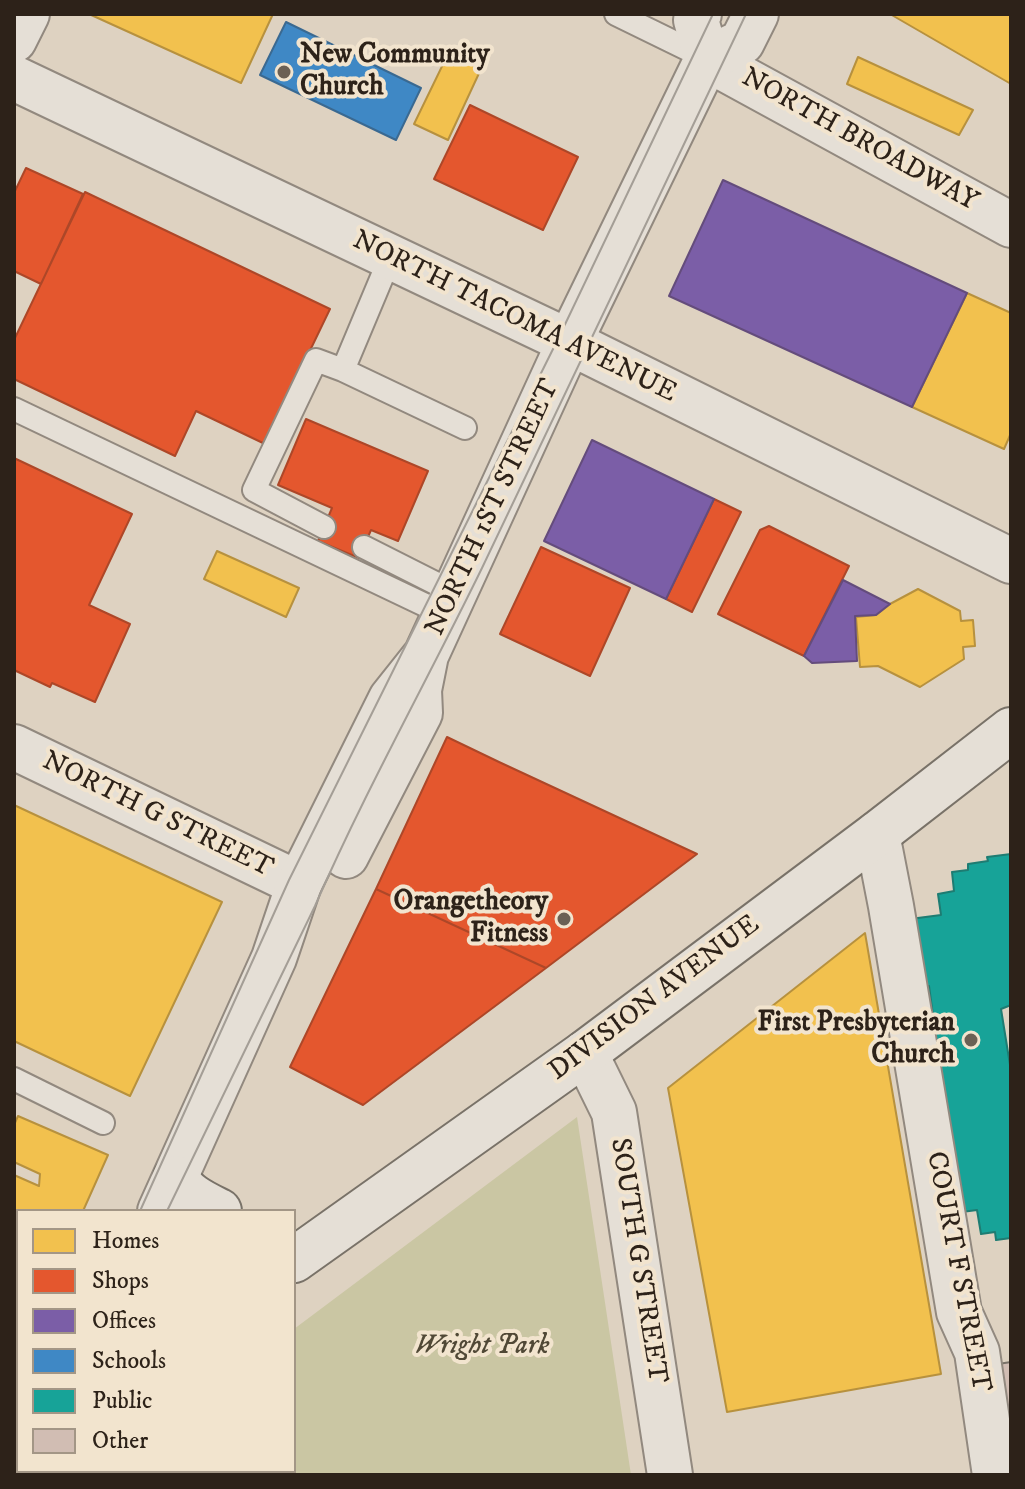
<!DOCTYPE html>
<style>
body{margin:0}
#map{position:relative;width:1025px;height:1489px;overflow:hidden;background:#ded2c1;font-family:"IM FELL DW Pica",serif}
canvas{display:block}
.frame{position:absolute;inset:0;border:16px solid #2d2219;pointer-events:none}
.legend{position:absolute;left:16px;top:1209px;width:280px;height:264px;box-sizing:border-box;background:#f2e4ce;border:2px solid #a39686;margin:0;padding:10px 14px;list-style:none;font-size:24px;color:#2d2219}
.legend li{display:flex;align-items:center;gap:16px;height:40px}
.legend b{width:40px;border:2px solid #a39686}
</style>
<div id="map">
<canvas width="1025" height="1489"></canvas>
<div class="frame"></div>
<ul class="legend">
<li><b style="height:22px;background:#f2c14e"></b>Homes</li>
<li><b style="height:22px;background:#e4572e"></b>Shops</li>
<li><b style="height:22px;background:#7b5ea7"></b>Offices</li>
<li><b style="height:22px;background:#3f88c5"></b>Schools</li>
<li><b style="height:22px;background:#17a398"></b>Public</li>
<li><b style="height:22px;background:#d1bdb3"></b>Other</li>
</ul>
</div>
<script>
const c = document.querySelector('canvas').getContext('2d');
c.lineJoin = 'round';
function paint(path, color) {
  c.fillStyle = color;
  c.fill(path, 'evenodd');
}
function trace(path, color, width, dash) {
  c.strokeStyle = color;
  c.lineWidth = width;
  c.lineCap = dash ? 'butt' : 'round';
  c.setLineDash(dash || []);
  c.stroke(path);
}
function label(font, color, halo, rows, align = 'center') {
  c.font = font + ' "IM FELL DW Pica",serif';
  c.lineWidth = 8;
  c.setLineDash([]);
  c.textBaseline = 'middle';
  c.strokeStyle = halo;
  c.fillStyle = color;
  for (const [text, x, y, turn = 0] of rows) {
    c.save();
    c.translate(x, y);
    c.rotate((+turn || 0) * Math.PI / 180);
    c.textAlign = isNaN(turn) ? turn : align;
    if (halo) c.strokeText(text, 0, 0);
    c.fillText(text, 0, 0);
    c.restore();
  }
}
const green = new Path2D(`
 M 577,1117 L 631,1475 L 98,1475 L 104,1471 L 294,1471 L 294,1329 Z`);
const homes = new Path2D(`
 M 89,14 L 273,14 L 241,83 Z
 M 890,14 L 1011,14 L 1011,84 Z
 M 448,54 L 481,69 L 448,140 L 414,124 Z
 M 858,57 L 973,110 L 959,135 L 847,84 Z
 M 967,293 L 1011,313 L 1011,433 L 1004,449 L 912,407 Z
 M 217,551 L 299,588 L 286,617 L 204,579 Z
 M 918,589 L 960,611 L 961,621 L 973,620 L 975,646 L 963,647 L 964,659 L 920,687 L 878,666 L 860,667 L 856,617 L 876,615 L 890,604 Z
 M 14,805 L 222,902 L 130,1096 L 14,1041 Z
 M 865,933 L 941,1374 L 727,1412 L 668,1088 Z
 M 18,1116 L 108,1155 L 83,1211 L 18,1211 L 18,1342 L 14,1340 L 14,1175 L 39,1186 L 40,1174 L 14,1162 L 14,1125 Z`);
const shops = new Path2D(`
 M 470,105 L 578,157 L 543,230 L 434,179 Z
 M 26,168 L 83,194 L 41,284 L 14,271 L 14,193 Z
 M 85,192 L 330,309 L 265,444 L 196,411 L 175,456 L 14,379 L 14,340 Z
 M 306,419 L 428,471 L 398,541 L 371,530 L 359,558 L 318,541 L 332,508 L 278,485 Z
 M 14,458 L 132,514 L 89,605 L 130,624 L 95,702 L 52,683 L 50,687 L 14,670 Z
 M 714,499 L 741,512 L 692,612 L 666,599 Z
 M 769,526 L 849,566 L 804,656 L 718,614 L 760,530 Z
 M 541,547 L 630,588 L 590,676 L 500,634 Z
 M 447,737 L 499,762 L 697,854 L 546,968 L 376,889 Z
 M 376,889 L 546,968 L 363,1105 L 290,1067 Z`);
const offices = new Path2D(`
 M 723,180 L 967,293 L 912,407 L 669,296 Z
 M 592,440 L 714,499 L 666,599 L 544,541 Z
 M 843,580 L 890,604 L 876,615 L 855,616 L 857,661 L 812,663 L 804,656 Z`);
const schools = new Path2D(`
 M 286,22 L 421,88 L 396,140 L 260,75 Z`);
const public = new Path2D(`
 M 1011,854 L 1011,1005 L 1001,1009 L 1011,1071 L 1011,1238 L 996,1240 L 995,1232 L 981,1234 L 977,1210 L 954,1213 L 950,1143 L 929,986 L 920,988 L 910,919 L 941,915 L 938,894 L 954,891 L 952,872 L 968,870 L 968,864 L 988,861 L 987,857 Z`);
const building = new Path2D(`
 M 1011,1362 L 1011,1462 L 998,1364 Z`);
const service = new Path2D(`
 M 616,14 L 706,58
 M 390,258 L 343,370 L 465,428
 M 14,409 L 446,615
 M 324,527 L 254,490 L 316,360 L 343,370
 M 364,547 L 455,593
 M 14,1079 L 103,1123`);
const minor = new Path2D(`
 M 14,40 L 27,14
 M 707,59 L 1011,225
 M 14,747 L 299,884
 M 877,834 L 891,906 L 959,1312 L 977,1352 L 995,1475
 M 585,1053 L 614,1112 L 670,1475
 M 14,1423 L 18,1424`);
const tertiary = new Path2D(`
 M 699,14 L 696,20 L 707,59
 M 14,78 L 559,337 L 1011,561
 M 346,856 L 420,713 L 419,690 L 426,655
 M 160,1211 L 274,958 L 299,884 L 391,699 L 426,655 L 569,343 L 707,59 L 742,42 L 756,14`);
const secondary = new Path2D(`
 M 176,1178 C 185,1195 203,1203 219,1211
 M 294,1260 L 585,1053 L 877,834 L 1011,730
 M 14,1466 L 18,1463`);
const tram = new Path2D(`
 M 140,1211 L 289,880 L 559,337 L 713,14
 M 167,1211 L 315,906 C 365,791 427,681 482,568 L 746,14
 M 14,1432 L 18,1427
 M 14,1471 L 18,1465`);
const markers = [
 [284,72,8,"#6b6054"],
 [564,919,8,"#6b6054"],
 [971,1040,8,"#6b6054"]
];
const poiNames = [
 ["New Community",300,56,"left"],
 ["Church",300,88,"left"],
 ["Orangetheory",548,903],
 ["Fitness",548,935],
 ["First Presbyterian",955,1024],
 ["Church",955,1056]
];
const streetNames = [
 ["NORTH BROADWAY",859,141,29],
 ["NORTH TACOMA AVENUE",514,318,26],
 ["NORTH 1ST STREET",494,508,-65],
 ["NORTH G STREET",157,816,26],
 ["DIVISION AVENUE",655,999,-37],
 ["SOUTH G STREET",637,1261,81],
 ["COURT F STREET",957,1272,79]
];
const parkNames = [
 ["Wright Park",482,1347]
];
paint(green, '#cac6a3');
paint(homes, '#f2c14e');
trace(homes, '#b7913e', 2);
paint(shops, '#e4572e');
trace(shops, '#ad4728', 2);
paint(offices, '#7b5ea7');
trace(offices, '#644c7c', 2);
paint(schools, '#3f88c5');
trace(schools, '#3a6991', 2);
paint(public, '#17a398');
trace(public, '#1e7c72', 2);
paint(building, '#d1bdb3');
trace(building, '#797268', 2);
trace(service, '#92897f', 26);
trace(minor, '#92897f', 48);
trace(tertiary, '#92897f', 48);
trace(secondary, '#797268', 48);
trace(service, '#e5dfd6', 22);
trace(minor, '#e5dfd6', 44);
trace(tertiary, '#e5dfd6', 44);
trace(secondary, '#e5dfd6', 44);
trace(tram, '#a49e96', 2);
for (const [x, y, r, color] of markers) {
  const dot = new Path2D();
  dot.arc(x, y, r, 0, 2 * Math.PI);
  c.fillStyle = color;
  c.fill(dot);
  trace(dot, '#f2e4ce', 3);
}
label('bold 28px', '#2d2219', '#f2e4ce', poiNames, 'right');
label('28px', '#2d2219', '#f2e4ce', streetNames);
label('italic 28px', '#504836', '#f2e4ce', parkNames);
</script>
